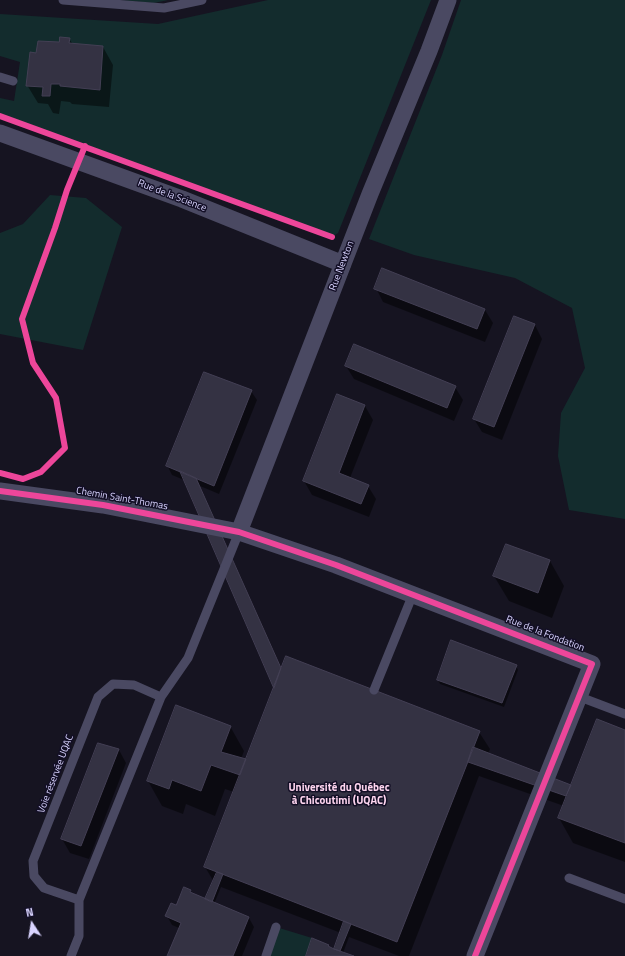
<!DOCTYPE html>
<meta charset="utf-8">
<style>
body{margin:0}
#map{position:relative;width:625px;height:956px;overflow:hidden;background:#161421;font-family:"Titillium Web",sans-serif}
canvas{display:block}
.north{position:absolute;left:12px;top:904px;width:40px;height:40px;-webkit-text-stroke:3px #130f26;paint-order:stroke;rotate:348deg;font-size:11px;font-weight:700;line-height:16px;text-align:center;color:#d9d4ff}
.north::after{content:'';display:block;margin:auto;width:14px;height:18px;background:#d9d4ff;clip-path:polygon(50% 0,100% 100%,50% 72%,0 100%)}
</style>
<div id="map">
<canvas width="625" height="956"></canvas>
<div class="north">N</div>
</div>
<script>
const c = document.querySelector('canvas').getContext('2d');
c.lineJoin = 'round';
function paint(path, color) {
  c.fillStyle = color;
  c.fill(path, 'evenodd');
}
function trace(path, color, width, dash) {
  c.strokeStyle = color;
  c.lineWidth = width;
  c.lineCap = dash ? 'butt' : 'round';
  c.setLineDash(dash || []);
  c.stroke(path);
}
function label(font, color, halo, rows, align = 'center') {
  c.font = font + ' "Titillium Web",sans-serif';
  c.lineWidth = 3;
  c.setLineDash([]);
  c.textBaseline = 'middle';
  c.strokeStyle = halo;
  c.fillStyle = color;
  for (const [text, x, y, turn = 0] of rows) {
    c.save();
    c.translate(x, y);
    c.rotate((+turn || 0) * Math.PI / 180);
    c.textAlign = isNaN(turn) ? turn : align;
    if (halo) c.strokeText(text, 0, 0);
    c.fillText(text, 0, 0);
    c.restore();
  }
}
const green = new Path2D(`
 M 120,0 L 168,0 L 154,3 Z
 M 268,0 L 431,0 L 338,233 L 332,237 L 85,146 L 0,117 L 0,98 L 14,101 L 20,62 L 0,56 L 0,14 L 158,24 Z
 M 461,0 L 625,0 L 625,519 L 569,510 L 558,456 L 561,413 L 585,368 L 572,308 L 515,278 L 414,255 L 369,239 L 442,55 Z
 M 50,195 L 86,198 L 122,227 L 83,350 L 0,334 L 0,233 L 23,224 Z
 M 276,927 L 312,938 L 306,956 L 266,956 Z`);
const shadow = new Path2D(`
 M 69,39 L 73,44 L 103,47 L 113,65 L 109,107 L 72,104 L 70,102 L 61,101 L 59,114 L 53,113 L 48,104 L 38,103 L 27,85 L 37,54 Z
 M 383,270 L 485,310 L 493,323 L 485,342 L 383,302 L 376,288 Z
 M 535,325 L 542,339 L 502,440 L 482,432 L 474,419 Z
 M 346,366 L 455,387 L 463,400 L 454,421 L 354,379 Z
 M 251,391 L 257,400 L 219,494 L 200,486 L 282,669 L 479,732 L 490,749 L 488,754 L 570,785 L 571,787 L 625,731 L 625,862 L 573,843 L 559,818 L 564,806 L 479,776 L 409,956 L 399,956 L 349,937 L 343,953 L 351,956 L 307,956 L 328,945 L 329,948 L 335,950 L 341,933 L 221,887 L 214,904 L 249,918 L 254,927 L 242,956 L 168,956 L 179,928 L 172,925 L 167,916 L 177,907 L 190,890 L 193,895 L 206,900 L 214,882 L 205,867 L 234,792 L 225,789 L 215,816 L 186,804 L 183,814 L 162,806 L 148,781 L 230,726 L 244,751 L 241,759 L 246,760 L 275,688 L 184,480 L 172,475 L 167,465 Z
 M 338,395 L 365,406 L 373,420 L 350,478 L 368,486 L 376,499 L 369,517 L 312,495 L 304,481 Z
 M 506,545 L 550,561 L 564,586 L 552,618 L 509,601 L 494,576 Z
 M 516,666 L 518,670 L 504,707 L 440,684 L 438,680 Z
 M 119,750 L 126,763 L 89,859 L 70,853 L 62,839 Z`);
const building = new Path2D(`
 M 60,37 L 70,38 L 69,43 L 103,46 L 100,90 L 60,86 L 60,84 L 51,84 L 50,96 L 42,96 L 43,87 L 26,86 L 30,52 L 36,53 L 38,41 L 59,42 Z
 M 382,268 L 485,309 L 477,329 L 374,289 Z
 M 514,316 L 535,324 L 494,427 L 473,419 Z
 M 354,344 L 456,386 L 447,408 L 345,366 Z
 M 204,372 L 252,390 L 214,486 L 166,466 Z
 M 337,394 L 365,405 L 339,473 L 369,485 L 361,504 L 303,481 Z
 M 180,471 L 196,478 L 281,668 L 274,688 Z
 M 506,544 L 550,560 L 538,593 L 493,576 Z
 M 451,640 L 517,665 L 502,703 L 437,680 Z
 M 286,656 L 480,731 L 397,942 L 204,867 Z
 M 176,705 L 231,726 L 221,752 L 246,759 L 240,775 L 211,765 L 201,791 L 172,780 L 169,789 L 147,781 Z
 M 597,719 L 625,730 L 625,843 L 558,818 Z
 M 98,743 L 119,749 L 81,846 L 61,839 Z
 M 473,747 L 571,785 L 566,796 L 468,762 Z
 M 217,872 L 223,874 L 212,902 L 205,899 Z
 M 184,887 L 191,890 L 190,892 L 249,917 L 233,956 L 167,956 L 181,923 L 165,916 L 171,903 L 176,905 Z
 M 344,921 L 351,924 L 340,951 L 334,949 Z
 M 312,938 L 329,945 L 328,946 L 334,949 L 354,956 L 306,956 Z`);
const service = new Path2D(`
 M 63,0 L 164,8 L 202,0
 M 0,77 L 13,81
 M 374,690 L 413,594
 M 580,697 L 625,714
 M 569,878 L 625,899
 M 79,900 L 44,888 L 34,876 L 33,861 L 98,697 L 113,684 L 134,685 L 161,697
 M 71,956 L 79,936 L 79,900 L 161,697 L 188,658 L 239,532
 M 266,956 L 276,927`);
const minor = new Path2D(`
 M 0,133 L 182,199 L 343,264
 M 0,491 L 103,505 L 239,532 L 336,565 L 592,664 L 475,956
 M 239,532 L 370,194 L 429,51 L 448,0`);
const cycleway = new Path2D(`
 M 0,116 L 332,237
 M 0,473 L 23,479 L 41,472 L 65,448 L 56,398 L 33,363 L 22,319 L 55,228 L 67,190 L 85,146
 M 0,491 L 103,505 L 239,532 L 336,565 L 592,664 L 475,956`);
const streetNames = [
 ["Rue de la Science",172,196,21],
 ["Rue Newton",342,266,-69],
 ["Chemin Saint-Thomas",122,499,10],
 ["Rue de la Fondation",545,634,21],
 ["Voie réservée UQAC",56,774,-69]
];
const neighbourhoodNames = [
 ["Université du Québec",339,788],
 ["à Chicoutimi (UQAC)",339,801]
];
paint(green, '#132c2d');
paint(shadow, '#0007');
paint(building, '#343243');
trace(building, '#433f54', 1);
trace(service, '#4a4962', 9);
trace(minor, '#4a4962', 17);
trace(cycleway, '#ed469a', 6);
label('10px', '#d9d4ff', '#130f26', streetNames);
label('bold 11px', '#ffd6f0', '#130f26', neighbourhoodNames);
</script>
